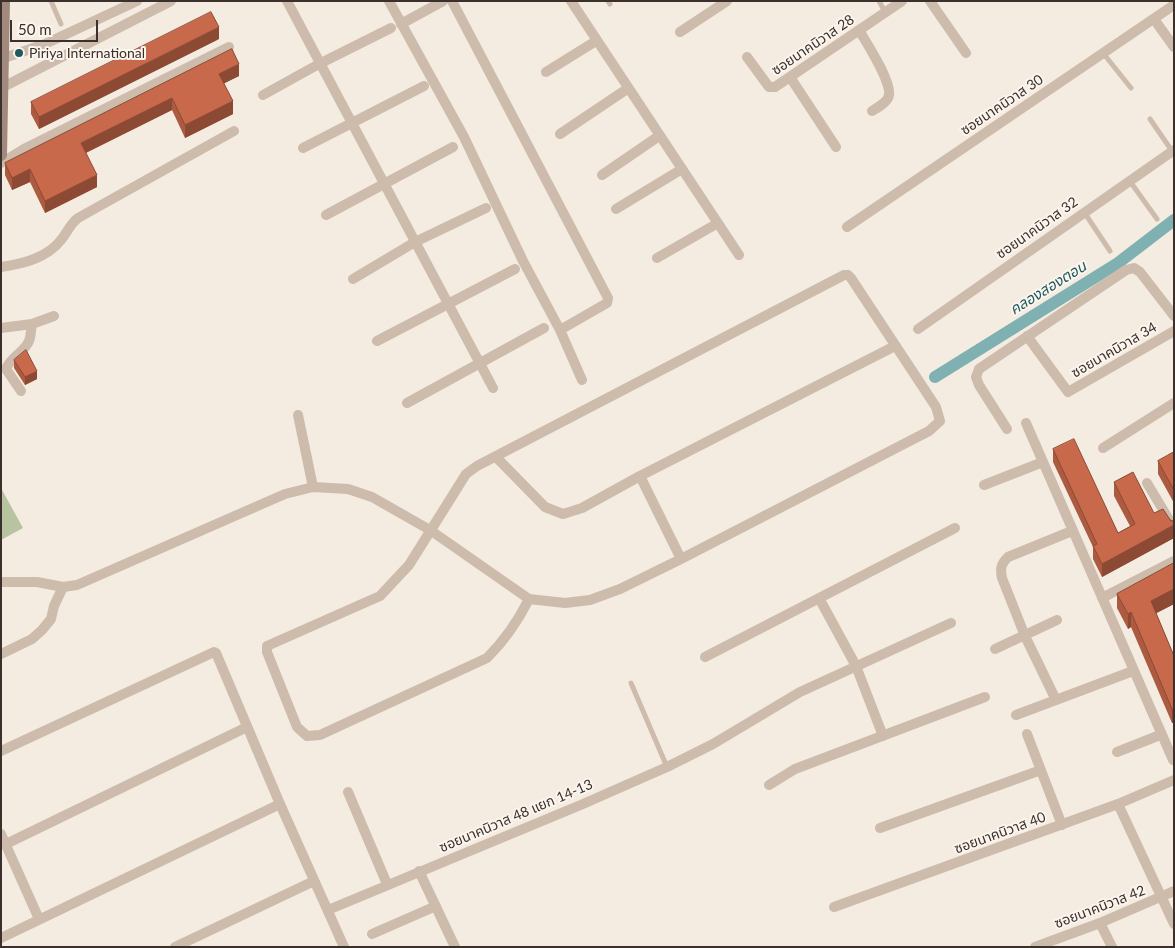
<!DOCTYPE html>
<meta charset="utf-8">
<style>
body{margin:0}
#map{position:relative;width:1175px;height:948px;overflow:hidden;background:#f4ebe1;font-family:Lato,sans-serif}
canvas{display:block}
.frame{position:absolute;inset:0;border:2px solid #3b302b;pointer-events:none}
.scale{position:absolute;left:10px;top:20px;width:88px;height:22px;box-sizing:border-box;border:2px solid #3b302b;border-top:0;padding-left:6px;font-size:15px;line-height:18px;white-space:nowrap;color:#3b302b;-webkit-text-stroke:4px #fbf5ee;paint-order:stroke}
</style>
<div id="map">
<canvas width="1175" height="948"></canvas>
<div class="frame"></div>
<div class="scale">50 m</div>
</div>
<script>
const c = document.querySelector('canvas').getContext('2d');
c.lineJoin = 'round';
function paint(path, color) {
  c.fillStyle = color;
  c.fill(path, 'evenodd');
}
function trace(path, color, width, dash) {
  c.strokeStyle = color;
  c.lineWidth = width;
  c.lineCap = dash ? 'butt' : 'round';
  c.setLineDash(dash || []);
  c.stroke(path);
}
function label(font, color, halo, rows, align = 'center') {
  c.font = font + ' Lato,"Noto Sans Thai",sans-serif';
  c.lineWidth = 4;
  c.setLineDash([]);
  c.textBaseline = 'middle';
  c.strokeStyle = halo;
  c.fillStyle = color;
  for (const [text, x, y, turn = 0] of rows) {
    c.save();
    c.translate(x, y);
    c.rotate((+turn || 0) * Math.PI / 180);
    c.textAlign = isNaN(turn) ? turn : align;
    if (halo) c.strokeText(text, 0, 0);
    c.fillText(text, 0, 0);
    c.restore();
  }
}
const green = new Path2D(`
 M 1,488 L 23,528 L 1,540 Z`);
const canal = new Path2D(`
 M 935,377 L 1118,263 L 1174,220`);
const lane = new Path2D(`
 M 51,1 L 61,24
 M 608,1 L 610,4
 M 879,1 L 885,12
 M 1103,53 L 1131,88
 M 1150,119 L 1172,151
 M 1129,180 L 1157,219
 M 1084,212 L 1110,251
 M 631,683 L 667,767`);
const street = new Path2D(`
 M 287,1 L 493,388
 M 389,1 L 464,137 L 523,261 L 560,330 L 607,303 L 608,298 L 452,1
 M 571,1 L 739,255
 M 930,1 L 966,53
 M 1154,19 L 1174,47
 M 401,24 L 443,1
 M 859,30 C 867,44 891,80 889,95 C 888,102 877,108 872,111
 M 680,32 L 727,1
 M 747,57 L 769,87 L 775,87 L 902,1
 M 4,58 L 45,44 L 137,1
 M 546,72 L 596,41
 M 790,77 L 836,147
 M 3,87 L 171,1
 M 263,95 L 319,64 L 391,28
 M 560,134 L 627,89
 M 303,148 L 424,86
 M 1,163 L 24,149 L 229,47
 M 602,175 L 659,136
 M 616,209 L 682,169
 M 326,215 L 453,147
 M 847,227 L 1174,5
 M 657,258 L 718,223
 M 1,267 C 23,264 47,258 61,240 C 67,233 70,224 78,218 L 234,131
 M 353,279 L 415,242 L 486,208
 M 1,328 L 32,324 L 54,316
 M 918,329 L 1174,150
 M 560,330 L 582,380
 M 1027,336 L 1068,392 L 1174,331
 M 377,341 L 515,269
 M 21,391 L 6,369 C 10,357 25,352 29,341 C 31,336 31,329 32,324
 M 407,403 L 544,328
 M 298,415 L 313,487
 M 1026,423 L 1173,760
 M 1007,429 L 979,385 L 976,377 L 979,369 L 1126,270 L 1134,268 L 1140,272 L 1174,316
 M 1103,448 L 1174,403
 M 496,457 L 545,507 L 563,514 L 582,508 L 640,476 L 895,346
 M 640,476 L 681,559
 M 1147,483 L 1174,528
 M 984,485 L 1043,462
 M 1,582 L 37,582 L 63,587 L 77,585 L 285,494 L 313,487 L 348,489 L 372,497 L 430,530 L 529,599 L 565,603 L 590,600 L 620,589 L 681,559 L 929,431 L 940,421 L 936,407 L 851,278 L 848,275 L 844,275 L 477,466 L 466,474 L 409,565 L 380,596 L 267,646 L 267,652 L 297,727 L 307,736 L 320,735 L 487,658 C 505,640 518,621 529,599
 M 819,598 L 856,666 L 883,736
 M 1102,598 L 1174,561
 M 995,649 L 1057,620
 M 1,654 L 32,639 L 42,630 L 51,619 L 54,606 L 63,587
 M 705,657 L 955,528
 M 1056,700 L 1025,636 L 1002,578 C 1000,568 1001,564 1008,557 L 1072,531
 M 1016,715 L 1133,671
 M 1027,734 L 1062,825
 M 1,751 L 214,652 L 216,653 L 280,804 L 344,947
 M 1117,752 L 1160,735
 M 769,785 L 795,769 L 985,697
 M 348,792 L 387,884
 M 1118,804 L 1174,924
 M 880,828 L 1041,770
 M 1,834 L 39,919
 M 6,844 L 247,727
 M 419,871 L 455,947
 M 834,907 L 1118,804 L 1174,780
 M 328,910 L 583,804 L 667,767 L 713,744 L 800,692 L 951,623
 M 1100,923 L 1112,947
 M 372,934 L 436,906
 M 1,938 L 280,804
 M 175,947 L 314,881
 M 1035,947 L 1100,923 L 1174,891`);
const secondary = new Path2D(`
 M 1,155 L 4,1`);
const wall = new Path2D(`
 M 219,39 L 39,129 L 31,114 L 31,102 Z
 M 232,49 L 239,76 L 224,83 L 233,114 L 185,138 L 172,110 L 86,153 L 97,187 L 45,213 L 30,182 L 12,190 L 5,175 L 5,163 Z
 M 14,360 L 37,379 L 25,385 L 14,368 Z
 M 1053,449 L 1118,533 L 1130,526 L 1114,496 L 1114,482 L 1154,513 L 1174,521 L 1174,538 L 1102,577 L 1093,559 L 1093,547 L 1053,462 Z
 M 1174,452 L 1174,503 L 1158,474 L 1158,461 Z
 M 1174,563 L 1174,604 L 1156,613 L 1174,656 L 1172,723 L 1131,627 L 1128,629 L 1117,608 L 1117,594 Z`);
const shadedWall = new Path2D(`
 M 219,27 L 219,39 L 39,129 L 39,117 Z
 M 239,64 L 239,76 L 219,86 L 219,74 Z
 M 172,98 L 172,110 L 81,155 L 81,143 Z
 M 233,101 L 233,114 L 185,138 L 185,125 Z
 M 30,169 L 30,182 L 12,190 L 12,178 Z
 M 97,175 L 97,187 L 45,213 L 45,201 Z
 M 37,371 L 37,379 L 25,385 L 25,377 Z
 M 1174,525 L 1174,538 L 1102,577 L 1102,564 Z
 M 1174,589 L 1174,604 L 1151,616 L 1151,601 Z
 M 1131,612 L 1131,627 L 1128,629 L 1128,614 Z
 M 1174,708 L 1174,723 L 1172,723 L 1172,709 Z`);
const building = new Path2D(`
 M 211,12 L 219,27 L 39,117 L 31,102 Z
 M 232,49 L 239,64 L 219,74 L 233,101 L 185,125 L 172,98 L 81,143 L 97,175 L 45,201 L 30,169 L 12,178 L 5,163 Z
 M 26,350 L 37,371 L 25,377 L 14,360 Z
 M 1074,439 L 1118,533 L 1135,524 L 1114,482 L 1133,472 L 1154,513 L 1163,509 L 1171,521 L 1174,521 L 1174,525 L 1102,564 L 1093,546 L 1097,544 L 1053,449 Z
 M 1174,452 L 1174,490 L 1158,461 Z
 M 1174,563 L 1174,589 L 1151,601 L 1174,656 L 1174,708 L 1172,709 L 1131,612 L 1128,614 L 1117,594 Z`);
const markers = [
 [19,53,5,"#1f5a5e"]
];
const streetNames = [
 ["ซอยนาคนิวาส 28",813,45,-34],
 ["ซอยนาคนิวาส 30",1002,105,-34],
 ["ซอยนาคนิวาส 32",1037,228,-35],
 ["ซอยนาคนิวาส 34",1114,350,-30],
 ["ซอยนาคนิวาส 48 แยก 14-13",516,816,-23],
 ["ซอยนาคนิวาส 40",1000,833,-20],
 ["ซอยนาคนิวาส 42",1100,907,-21]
];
const poiNames = [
 ["Piriya International",29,53]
];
const waterNames = [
 ["คลองสองตอน",1048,288,-32]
];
paint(green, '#b8c4a0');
trace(canal, '#7fb0b2', 12);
trace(lane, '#cdbbac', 5);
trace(street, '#cdbbac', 10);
trace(secondary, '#a18a7d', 12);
paint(wall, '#ac5a40');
paint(shadedWall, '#8c4a34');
paint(building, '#c8694b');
trace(building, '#8c4a34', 1);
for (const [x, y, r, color] of markers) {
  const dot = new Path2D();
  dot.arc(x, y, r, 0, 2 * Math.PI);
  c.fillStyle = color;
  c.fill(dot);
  trace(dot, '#fbf5ee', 2);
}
label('14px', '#3b302b', '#fbf5ee', streetNames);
label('14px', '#3b302b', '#fbf5ee', poiNames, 'left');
label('italic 15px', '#1f5a5e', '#fbf5ee', waterNames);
</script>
